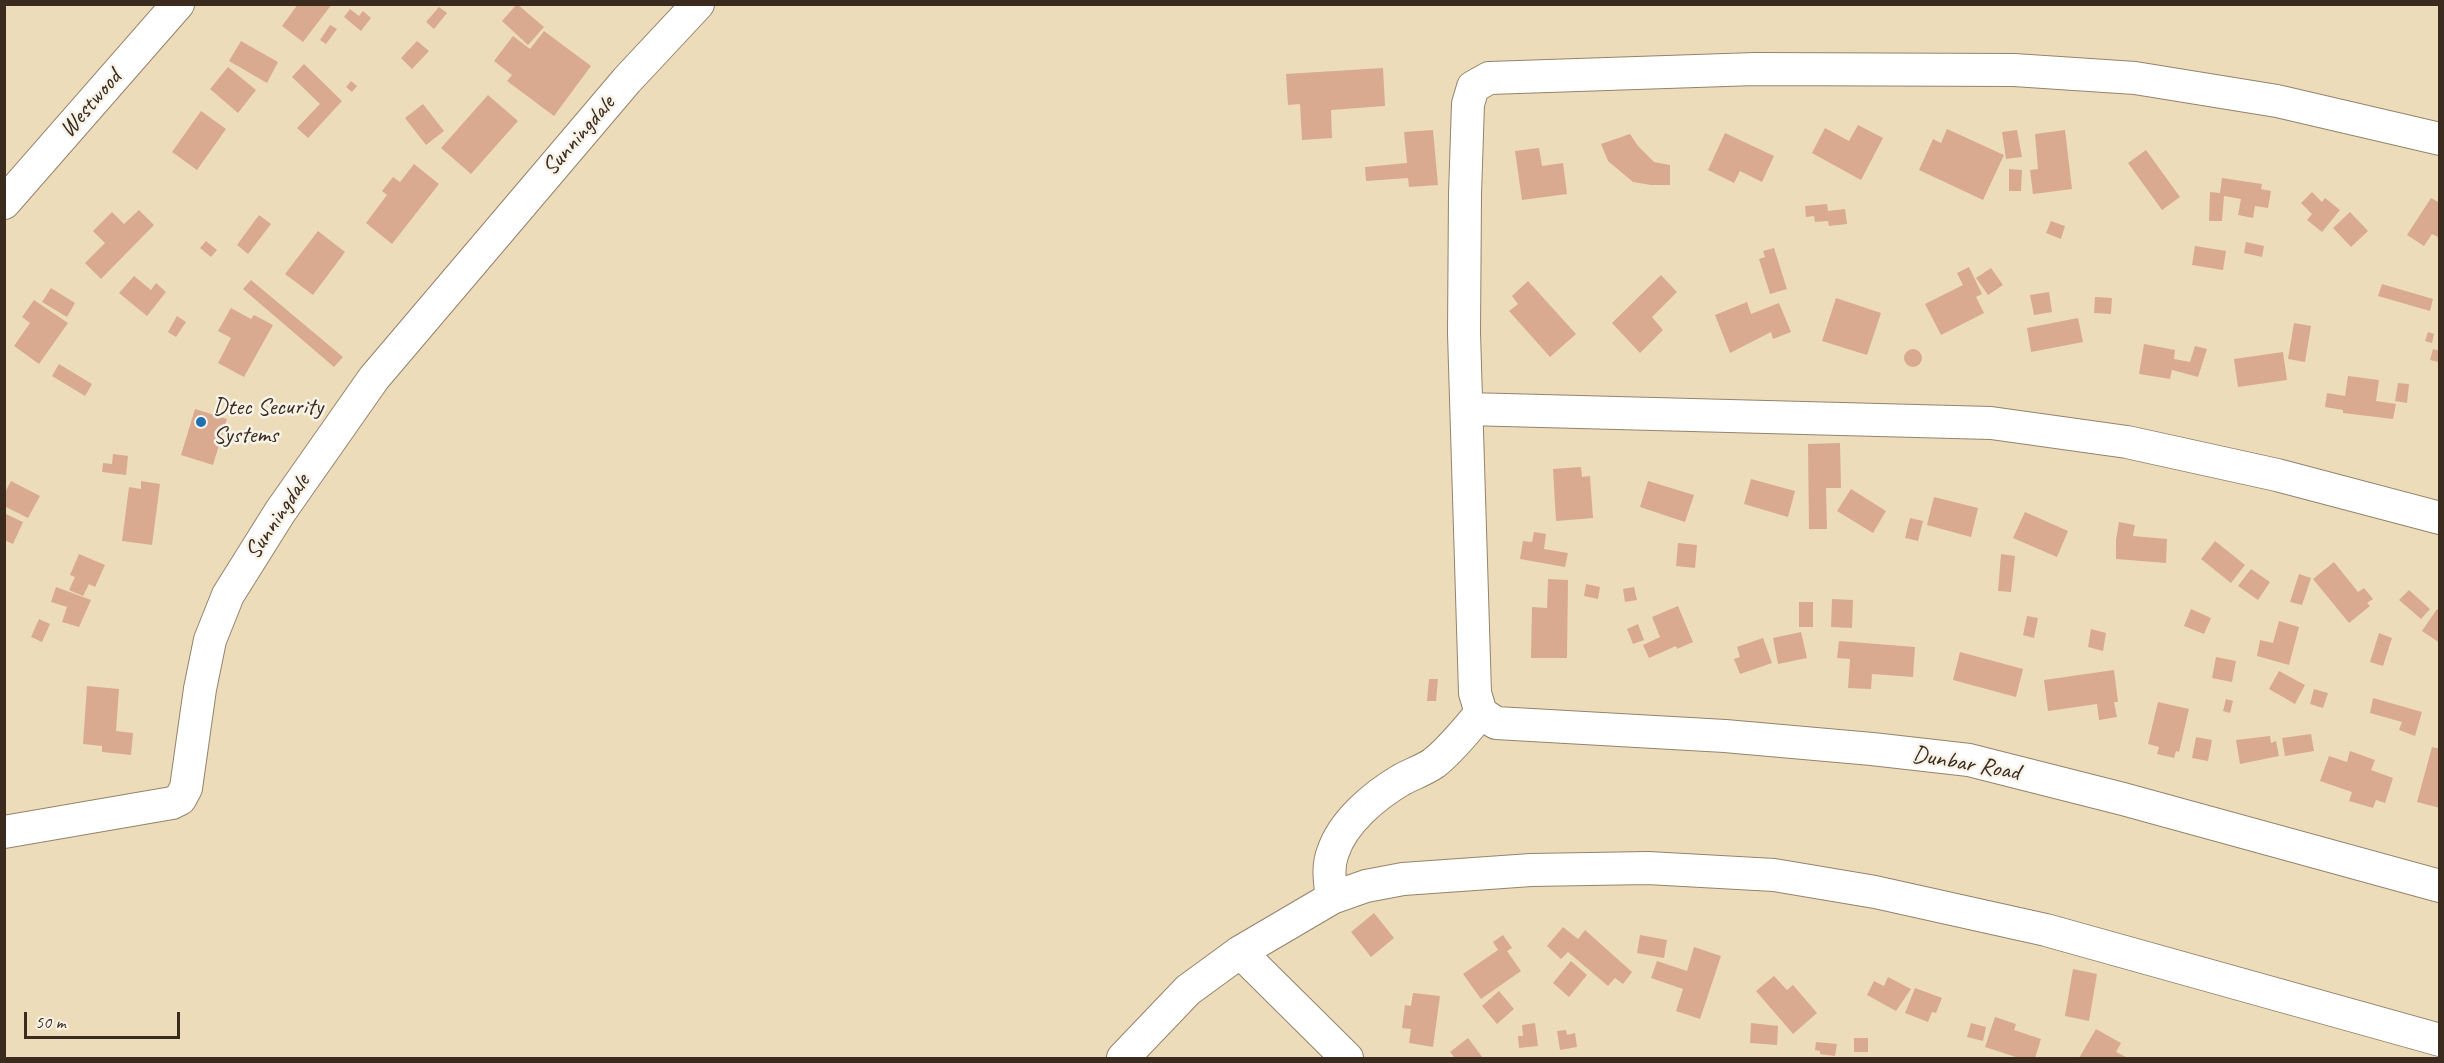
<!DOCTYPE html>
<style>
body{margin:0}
#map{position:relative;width:2444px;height:1063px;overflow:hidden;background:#eddcba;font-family:Caveat,sans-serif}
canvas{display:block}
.frame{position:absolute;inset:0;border:6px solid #3b2a1e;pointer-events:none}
.scale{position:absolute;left:24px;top:1012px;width:156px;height:27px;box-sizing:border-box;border:3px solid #3b2a1e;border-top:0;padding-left:8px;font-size:18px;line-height:21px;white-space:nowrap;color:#3b2a1e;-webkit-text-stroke:4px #f7f3e8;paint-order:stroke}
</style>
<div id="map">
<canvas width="2444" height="1063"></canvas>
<div class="frame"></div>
<div class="scale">50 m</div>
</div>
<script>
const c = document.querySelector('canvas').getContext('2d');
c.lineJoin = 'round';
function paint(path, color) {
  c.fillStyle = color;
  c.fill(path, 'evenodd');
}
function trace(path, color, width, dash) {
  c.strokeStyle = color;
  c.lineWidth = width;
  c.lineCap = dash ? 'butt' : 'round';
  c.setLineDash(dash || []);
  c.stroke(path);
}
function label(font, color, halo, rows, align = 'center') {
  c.font = font + ' Caveat,sans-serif';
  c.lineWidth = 5;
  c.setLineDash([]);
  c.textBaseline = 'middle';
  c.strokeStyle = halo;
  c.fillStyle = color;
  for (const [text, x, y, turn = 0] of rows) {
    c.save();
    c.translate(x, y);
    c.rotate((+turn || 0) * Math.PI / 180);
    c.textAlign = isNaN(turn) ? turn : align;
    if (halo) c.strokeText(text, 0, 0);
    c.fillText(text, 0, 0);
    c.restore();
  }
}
const building = new Path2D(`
 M 298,4 L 332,4 L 303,42 L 282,26 Z
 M 517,4 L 544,27 L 528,45 L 502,21 Z
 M 439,7 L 447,13 L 434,29 L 426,22 Z
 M 350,9 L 359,16 L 363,11 L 371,18 L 361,31 L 344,17 Z
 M 330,25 L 337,29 L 326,44 L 320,40 Z
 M 544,31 L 591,66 L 554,116 L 507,81 L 512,75 L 494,61 L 513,36 L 530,49 Z
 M 241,41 L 278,62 L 267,83 L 229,61 Z
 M 417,41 L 429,51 L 412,69 L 401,58 Z
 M 304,64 L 342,101 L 308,138 L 297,128 L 320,104 L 292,77 Z
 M 228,67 L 256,90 L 238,113 L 210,89 Z
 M 1383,68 L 1385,106 L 1331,110 L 1332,138 L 1302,140 L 1300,104 L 1288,105 L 1286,74 Z
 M 351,81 L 357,86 L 352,92 L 346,87 Z
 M 488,95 L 518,121 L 471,174 L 441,148 Z
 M 423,104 L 444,131 L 426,145 L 405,118 Z
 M 201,111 L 226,129 L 197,170 L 172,152 Z
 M 1858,125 L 1883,138 L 1861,180 L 1812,153 L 1825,128 L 1849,141 Z
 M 1947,129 L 2004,155 L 1983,200 L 1919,170 L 1933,139 L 1941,143 Z
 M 1433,130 L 1438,185 L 1409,187 L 1408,178 L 1366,181 L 1365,167 L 1407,163 L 1404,132 Z
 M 2017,130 L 2022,157 L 2006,159 L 2002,132 Z
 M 2065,130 L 2072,189 L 2033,194 L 2030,170 L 2038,169 L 2035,134 Z
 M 1725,133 L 1774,156 L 1762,182 L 1740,171 L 1734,183 L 1708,170 Z
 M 1630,134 L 1638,146 L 1654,162 L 1670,165 L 1670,185 L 1651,185 L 1633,182 L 1608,161 L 1601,144 Z
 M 1539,148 L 1542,166 L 1563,163 L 1567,194 L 1522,200 L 1515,151 Z
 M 2146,150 L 2180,197 L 2162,210 L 2128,163 Z
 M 414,164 L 439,184 L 392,244 L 366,223 L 387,195 L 382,191 L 393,177 L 400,182 Z
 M 2009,169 L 2022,170 L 2021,191 L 2009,191 Z
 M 2222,178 L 2262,184 L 2261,189 L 2271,191 L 2268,208 L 2255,206 L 2253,218 L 2238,215 L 2241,199 L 2224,196 L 2222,221 L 2209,221 L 2210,192 L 2220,193 Z
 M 2312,192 L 2322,202 L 2325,198 L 2340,210 L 2322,232 L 2307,220 L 2312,214 L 2301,203 Z
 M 2431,198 L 2440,203 L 2440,238 L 2432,234 L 2424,246 L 2407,235 Z
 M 1827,204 L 1828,211 L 1845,209 L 1847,224 L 1829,226 L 1828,221 L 1815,222 L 1814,216 L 1806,217 L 1805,206 Z
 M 139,210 L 154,225 L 101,279 L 85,263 L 105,243 L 93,231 L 112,212 L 124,224 Z
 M 2350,212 L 2368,231 L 2351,247 L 2333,228 Z
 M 259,215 L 271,224 L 248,254 L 237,245 Z
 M 2051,221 L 2065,226 L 2061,239 L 2046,233 Z
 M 318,231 L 345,252 L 313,295 L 285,274 Z
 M 206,241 L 217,250 L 211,257 L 200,248 Z
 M 2246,242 L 2264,246 L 2262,257 L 2244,253 Z
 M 2195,246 L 2226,251 L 2223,270 L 2192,265 Z
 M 1774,248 L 1787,289 L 1770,294 L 1759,259 L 1765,257 L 1763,251 Z
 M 1969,267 L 1982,294 L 1976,297 L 1984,313 L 1941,335 L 1925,304 L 1963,285 L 1957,273 Z
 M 1991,268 L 2003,285 L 1988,295 L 1976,278 Z
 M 1661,275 L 1677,292 L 1652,317 L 1663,330 L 1640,353 L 1612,323 Z
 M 134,276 L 151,290 L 156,283 L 166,292 L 147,316 L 119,293 Z
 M 251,280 L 343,357 L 334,367 L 243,289 Z
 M 1528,281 L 1576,334 L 1550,357 L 1509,311 L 1518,304 L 1512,296 Z
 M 2382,284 L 2433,299 L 2430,311 L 2378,296 Z
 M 51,288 L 75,303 L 67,317 L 42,302 Z
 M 2049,292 L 2052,312 L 2034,315 L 2030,295 Z
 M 2095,297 L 2112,298 L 2111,314 L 2094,313 Z
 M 1836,298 L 1881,313 L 1867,355 L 1822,341 Z
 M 34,300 L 68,323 L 39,364 L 14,346 L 30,323 L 22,317 Z
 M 1747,302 L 1751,314 L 1779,303 L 1791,332 L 1773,339 L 1771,332 L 1730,353 L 1715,315 Z
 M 231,308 L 251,319 L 254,315 L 273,325 L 244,377 L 218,363 L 231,338 L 218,331 Z
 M 177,316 L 186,322 L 176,337 L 168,332 Z
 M 2078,318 L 2083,342 L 2031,352 L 2027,328 Z
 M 2294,323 L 2311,326 L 2305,362 L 2288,359 Z
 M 2428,332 L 2434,334 L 2432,343 L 2425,341 Z
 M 2144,344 L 2175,350 L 2174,359 L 2190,362 L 2195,346 L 2207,349 L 2198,377 L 2172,370 L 2170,379 L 2139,374 Z
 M1904 358a9 9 0 1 1 18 0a9 9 0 1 1-18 0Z
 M 2433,349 L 2440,351 L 2439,362 L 2430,360 Z
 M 2283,352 L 2287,380 L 2238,387 L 2234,359 Z
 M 59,364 L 92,384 L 85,396 L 52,376 Z
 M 2348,376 L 2379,380 L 2376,401 L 2396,404 L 2393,419 L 2343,413 L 2343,410 L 2325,407 L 2327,393 L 2345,396 Z
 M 2398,383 L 2409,384 L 2407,403 L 2395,401 Z
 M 195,409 L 227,419 L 213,465 L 181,455 Z
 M 1840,443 L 1841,488 L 1826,488 L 1827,529 L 1809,529 L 1808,444 Z
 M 113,454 L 128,456 L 126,475 L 102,472 L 103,463 L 112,464 Z
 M 1581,467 L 1582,477 L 1590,476 L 1593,518 L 1556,521 L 1553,469 Z
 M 1751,479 L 1795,491 L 1788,517 L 1744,504 Z
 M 11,481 L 40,496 L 28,518 L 4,506 L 4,494 Z
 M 141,481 L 160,484 L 152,545 L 122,541 L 129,487 L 141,489 Z
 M 1648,481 L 1694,495 L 1685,522 L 1640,507 Z
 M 1851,489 L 1886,511 L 1873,533 L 1837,511 Z
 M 1934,497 L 1978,508 L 1971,537 L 1927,525 Z
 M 2025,512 L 2068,531 L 2057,557 L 2013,538 Z
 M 4,513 L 23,522 L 13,544 L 4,540 Z
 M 1910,518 L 1923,521 L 1918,541 L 1905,538 Z
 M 2119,522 L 2135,525 L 2133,536 L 2167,539 L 2166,563 L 2116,559 L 2116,540 Z
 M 1534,532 L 1546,534 L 1544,549 L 1568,553 L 1565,567 L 1520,559 L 1523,541 L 1532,542 Z
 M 2215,541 L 2245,565 L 2231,583 L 2201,559 Z
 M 1678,543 L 1697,545 L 1695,568 L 1676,566 Z
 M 79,554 L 105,565 L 95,587 L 89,584 L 83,596 L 69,590 L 75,577 L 70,575 Z
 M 2001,554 L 2015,556 L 2011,592 L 1998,591 Z
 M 2334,562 L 2358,592 L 2364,588 L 2373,599 L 2367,603 L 2370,606 L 2349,623 L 2313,579 Z
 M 2251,569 L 2270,582 L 2258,600 L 2238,586 Z
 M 2299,574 L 2311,578 L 2302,605 L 2290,602 Z
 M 1548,579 L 1568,580 L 1567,658 L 1531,658 L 1532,607 L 1547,608 Z
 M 1586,584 L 1600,587 L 1598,599 L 1584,596 Z
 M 56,587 L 91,600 L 79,627 L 62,622 L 67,607 L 51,602 Z
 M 1634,587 L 1637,600 L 1625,602 L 1623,589 Z
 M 2409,590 L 2430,609 L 2421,619 L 2399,600 Z
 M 1832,599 L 1853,600 L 1852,628 L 1831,627 Z
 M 1799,602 L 1813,602 L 1813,627 L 1799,627 Z
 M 1678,606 L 1693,642 L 1677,649 L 1676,646 L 1649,658 L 1643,645 L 1660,637 L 1652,617 Z
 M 2191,609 L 2211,618 L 2204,634 L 2184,626 Z
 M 2437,609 L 2440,611 L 2440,643 L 2422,631 Z
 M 2027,616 L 2038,618 L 2034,638 L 2023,635 Z
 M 39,619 L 50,624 L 42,642 L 31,637 Z
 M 2279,621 L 2299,627 L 2289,665 L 2257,656 L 2260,640 L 2273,643 Z
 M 1638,624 L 1644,640 L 1633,644 L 1627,629 Z
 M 2091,629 L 2106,633 L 2103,651 L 2088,647 Z
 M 1801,632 L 1807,658 L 1778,664 L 1773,638 Z
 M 2379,633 L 2392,638 L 2383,666 L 2370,662 Z
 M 1763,638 L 1772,663 L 1740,674 L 1734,659 L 1740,657 L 1737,647 Z
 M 1839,641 L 1915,647 L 1913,677 L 1872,674 L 1871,689 L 1848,688 L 1850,659 L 1837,658 Z
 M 1960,652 L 2023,669 L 2016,697 L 1953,680 Z
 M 2216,657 L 2236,661 L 2232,682 L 2212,678 Z
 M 2114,670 L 2118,702 L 2114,702 L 2117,717 L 2099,720 L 2097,704 L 2048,711 L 2044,680 Z
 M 2279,671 L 2305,685 L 2295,704 L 2269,689 Z
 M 1429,679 L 1438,679 L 1436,701 L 1427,701 Z
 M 87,686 L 119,689 L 116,731 L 133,733 L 131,755 L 102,752 L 102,746 L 83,744 Z
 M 2314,689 L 2328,693 L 2323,708 L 2310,704 Z
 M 2373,698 L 2422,712 L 2415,736 L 2399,730 L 2402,722 L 2370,713 Z
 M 2226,699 L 2233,701 L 2230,713 L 2223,711 Z
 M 2158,702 L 2189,709 L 2179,752 L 2176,751 L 2174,758 L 2157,754 L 2159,747 L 2148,744 Z
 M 2311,734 L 2314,751 L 2285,756 L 2282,738 Z
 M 2270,736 L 2271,743 L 2276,741 L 2279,756 L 2240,764 L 2236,740 Z
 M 2196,737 L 2212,740 L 2208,761 L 2192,758 Z
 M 2432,747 L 2440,749 L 2440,808 L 2417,802 Z
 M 2350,751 L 2375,760 L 2371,770 L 2393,778 L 2385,803 L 2376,800 L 2373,808 L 2349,801 L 2352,792 L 2320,781 L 2329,756 L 2347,762 Z
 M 1374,913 L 1394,938 L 1371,957 L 1351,932 Z
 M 1563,927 L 1578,939 L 1585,930 L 1632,972 L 1623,984 L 1615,978 L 1608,986 L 1568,952 L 1561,959 L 1547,946 Z
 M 1503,935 L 1512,948 L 1507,951 L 1521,971 L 1481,999 L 1463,974 L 1498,950 L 1493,942 Z
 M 1640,935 L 1667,940 L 1664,958 L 1637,953 Z
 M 1694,947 L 1721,956 L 1700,1019 L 1676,1011 L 1683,989 L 1651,978 L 1657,961 L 1687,971 Z
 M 1571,961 L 1587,975 L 1569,997 L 1553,983 Z
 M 2073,969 L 2097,974 L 2089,1021 L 2065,1016 Z
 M 1774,976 L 1787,990 L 1793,985 L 1817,1013 L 1793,1034 L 1756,991 Z
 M 1888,977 L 1911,989 L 1896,1011 L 1867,995 L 1874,981 L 1884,986 Z
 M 1915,988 L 1942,998 L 1936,1013 L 1932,1012 L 1928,1022 L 1905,1013 Z
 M 1499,991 L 1514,1009 L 1497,1024 L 1482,1006 Z
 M 1413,993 L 1440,996 L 1433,1047 L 1409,1043 L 1411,1029 L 1402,1028 L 1405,1005 L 1411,1006 Z
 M 1995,1017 L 2016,1024 L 2014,1030 L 2041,1039 L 2035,1058 L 2019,1058 L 1985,1047 Z
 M 1535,1023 L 1538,1046 L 1519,1048 L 1518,1036 L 1523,1036 L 1522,1025 Z
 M 1751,1023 L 1778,1026 L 1777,1045 L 1750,1043 Z
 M 1971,1023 L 1986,1027 L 1983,1041 L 1967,1037 Z
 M 2096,1029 L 2121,1043 L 2116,1052 L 2128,1058 L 2079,1058 Z
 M 1566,1030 L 1567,1035 L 1575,1033 L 1577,1047 L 1560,1050 L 1557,1031 Z
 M 1468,1038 L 1483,1058 L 1455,1058 L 1450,1052 Z
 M 1854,1038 L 1868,1038 L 1868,1052 L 1854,1052 Z
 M 1816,1042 L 1837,1044 L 1835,1056 L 1820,1054 L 1820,1051 L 1815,1050 Z`);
const minor = new Path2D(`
 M 4,203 L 178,4
 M 1467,409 L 1991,423 L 2127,442 L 2277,475 L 2440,518
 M 1481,713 L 1475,693 L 1464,333 L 1465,194 L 1468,104 L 1473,87 L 1489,78 L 1755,69 L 2014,70 L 2135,78 L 2277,101 L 2440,139
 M 1481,713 L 1496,723 L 1725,736 L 1872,749 L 1969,760 L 2123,799 L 2440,886
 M 4,832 L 172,803 L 180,799 L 186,788 L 200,689 L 210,640 L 228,595 L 280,512 L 374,378 L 627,80 L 698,4
 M 1332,898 C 1330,883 1327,867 1333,852 C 1343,822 1374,796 1401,780 C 1412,774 1424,770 1434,763 C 1452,749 1466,730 1481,713
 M 1240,952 L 1347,1058
 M 1123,1058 L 1188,990 L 1240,952 L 1332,898 L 1366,886 L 1403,879 L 1531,870 L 1648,868 L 1774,875 L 1875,892 L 2046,930 L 2440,1040`);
const markers = [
 [201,422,6,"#1f6fb2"]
];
const streetNames = [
 ["Westwood",91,104,-49],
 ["Sunningdale",579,136,-49],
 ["Sunningdale",278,517,-56],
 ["Dunbar Road",1966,764,10]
];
const poiNames = [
 ["Dtec Security",213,408],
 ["Systems",213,436]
];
paint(building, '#d9aa90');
trace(minor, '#94836c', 34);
trace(minor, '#fff', 32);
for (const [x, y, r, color] of markers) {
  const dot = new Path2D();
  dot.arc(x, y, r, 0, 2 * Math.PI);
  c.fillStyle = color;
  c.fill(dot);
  trace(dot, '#f7f3e8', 2);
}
label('24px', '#3b2a1e', '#f7f3e8', streetNames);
label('24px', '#3b2a1e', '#f7f3e8', poiNames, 'left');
</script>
